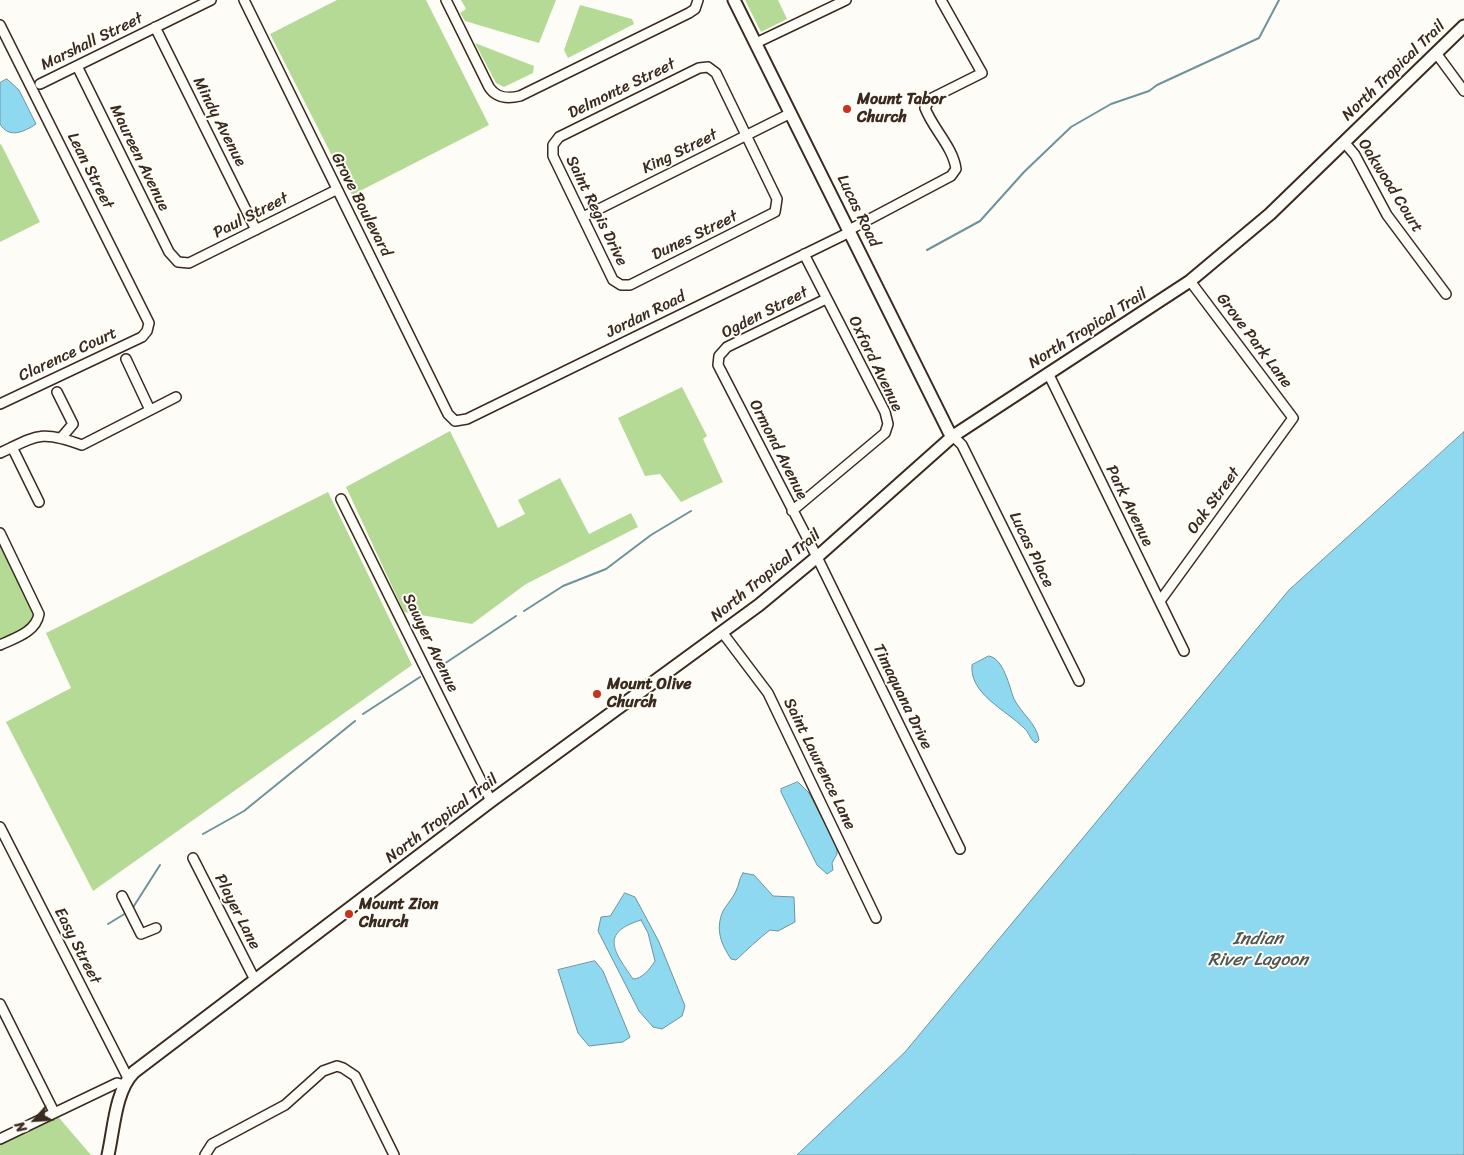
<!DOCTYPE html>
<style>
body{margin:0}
#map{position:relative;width:1464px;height:1155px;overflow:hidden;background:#fdfcf7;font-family:Sriracha,sans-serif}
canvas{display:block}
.north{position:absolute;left:10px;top:1095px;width:50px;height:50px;-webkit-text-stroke:4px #fdfcf7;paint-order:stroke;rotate:244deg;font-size:14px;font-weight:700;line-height:20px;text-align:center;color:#3b2a1e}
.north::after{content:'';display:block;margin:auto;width:18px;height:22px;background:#3b2a1e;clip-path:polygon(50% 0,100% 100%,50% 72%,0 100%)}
</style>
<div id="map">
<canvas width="1464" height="1155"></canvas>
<div class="north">N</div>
</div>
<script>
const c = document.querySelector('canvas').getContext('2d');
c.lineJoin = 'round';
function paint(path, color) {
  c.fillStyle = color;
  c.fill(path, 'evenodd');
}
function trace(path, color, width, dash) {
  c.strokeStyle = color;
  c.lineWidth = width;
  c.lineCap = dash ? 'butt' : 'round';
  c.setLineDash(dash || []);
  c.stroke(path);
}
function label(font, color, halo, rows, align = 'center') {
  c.font = font + ' Sriracha,sans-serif';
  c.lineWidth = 4;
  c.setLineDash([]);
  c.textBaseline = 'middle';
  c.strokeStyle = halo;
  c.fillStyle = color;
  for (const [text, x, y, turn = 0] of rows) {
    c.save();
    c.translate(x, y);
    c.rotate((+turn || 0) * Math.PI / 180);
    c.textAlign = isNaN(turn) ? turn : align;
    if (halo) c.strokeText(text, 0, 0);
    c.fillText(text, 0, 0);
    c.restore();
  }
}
const green = new Path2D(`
 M 337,0 L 426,0 L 489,125 L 352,195 L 270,34 Z
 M 461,0 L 556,0 L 539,43 L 465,21 L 460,13 L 466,9 Z
 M 745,0 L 778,0 L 787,19 L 761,32 Z
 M 580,5 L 632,19 L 634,24 L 568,58 L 564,50 Z
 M 475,43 L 534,66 L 533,73 L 504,87 L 496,83 Z
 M 1,144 L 40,222 L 0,242 L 0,145 Z
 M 682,387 L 707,436 L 703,439 L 723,482 L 681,502 L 660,474 L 645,476 L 618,418 Z
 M 450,431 L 498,528 L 525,514 L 518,500 L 560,478 L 589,534 L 631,513 L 638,527 L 526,584 L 472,624 L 404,612 L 346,487 Z
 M 328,492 L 412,665 L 93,891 L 6,722 L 71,688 L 46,633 Z
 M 0,533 L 35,617 L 28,626 L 0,640 Z
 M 54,1112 L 91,1155 L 0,1155 L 0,1139 Z`);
const water = new Path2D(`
 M 7,79 L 19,90 L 36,124 C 24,132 9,139 0,124 L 0,83 Z
 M 1464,432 L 1464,1155 L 797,1155 L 905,1052 L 1289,590 Z
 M 989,656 C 1004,659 1009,686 1014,699 C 1021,713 1037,724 1039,740 L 1036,743 C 1030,740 1029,732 1024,728 C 1006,710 969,694 972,665 Z
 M 798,782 L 809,793 L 837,847 L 837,854 L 832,863 L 833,870 L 827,874 L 817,865 L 781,792 L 781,789 Z
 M 743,873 L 754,875 L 773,896 L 794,897 L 795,922 L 778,931 L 770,930 C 758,939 747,950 736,960 L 731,959 C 721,944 715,929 723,911 C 727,904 733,898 736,891 C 739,885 739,879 743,873 Z
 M 625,893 L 635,897 L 659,942 L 685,1006 L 682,1016 L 662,1029 L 653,1027 L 639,1011 L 598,931 L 601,917 L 610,916 ZM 641,920 L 648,933 L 655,961 C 650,969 642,979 633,979 C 614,951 599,933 641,920 Z
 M 595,961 L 603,971 L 630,1037 L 623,1042 L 589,1046 L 578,1033 L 558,970 Z`);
const stream = new Path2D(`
 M 927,250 L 980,221 L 1024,172 L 1071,127 L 1111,104 L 1149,91 L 1157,85 L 1259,38 L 1279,0
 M 524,611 L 563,586 L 606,569 L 651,535 L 691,511
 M 438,668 L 516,616
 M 363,714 L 420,677
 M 203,834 L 244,811 L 355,721
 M 132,909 L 160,865
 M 108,924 L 126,913`);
const minor = new Path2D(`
 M 244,0 L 448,414 L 455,421 L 467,419 L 850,232
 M 446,0 L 489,87 C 496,98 507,99 520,96 L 689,13 L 695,9 L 698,0
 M 0,25 L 149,323 L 147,331 L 142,337 L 0,404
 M 155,27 L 256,230
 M 756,43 L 846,0
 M 1436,53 L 1464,91
 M 77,66 L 169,252 L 178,262 L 189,263 L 336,190
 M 708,67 L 716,73 L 777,199 L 775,212 L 630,285 L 621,285 L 613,280 L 553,156 L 553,145 L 559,137 L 699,68 Z
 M 40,84 L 211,0
 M 1344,142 L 1355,155 L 1387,215 L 1446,294
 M 583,217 L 791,113
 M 849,230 L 951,176 L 956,169 C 953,147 933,129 925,108 L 930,99 L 982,73 L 941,0
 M 826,299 L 727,347 L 719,356 L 718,365 L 817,557 L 960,849
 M 126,359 L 150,410
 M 1048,373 L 1184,651
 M 57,392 L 73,424 L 61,438
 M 953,436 L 962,445 L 1079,681
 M 12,447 L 39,502
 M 0,453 C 38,435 41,430 82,445 L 176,397
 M 341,499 L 491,801
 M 792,511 L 885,433 L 888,424 L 885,412 L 804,254
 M 0,533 L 39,614 C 36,632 15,638 0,645
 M 1160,601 L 1293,418 L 1190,281
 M 722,632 L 768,693 L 876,918
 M 0,827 L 128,1078
 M 193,858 L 255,980
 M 122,896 L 141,934 L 156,928
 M 0,1004 L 54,1112
 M 0,1139 L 117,1083 L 124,1085
 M 205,1155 L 212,1144 L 285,1105 L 323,1071 L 337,1066 L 343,1068 L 355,1076 L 394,1155`);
const tertiary = new Path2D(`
 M 734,0 L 949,432 L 953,436
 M 108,1155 C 114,1129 115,1091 134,1072 L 491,801 L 759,605 L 817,557 L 953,436 L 1190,281 L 1270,214 L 1464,26`);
const markers = [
 [847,109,5,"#c8321e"],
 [597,694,5,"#c8321e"],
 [349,914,5,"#c8321e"]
];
const streetNames = [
 ["Marshall Street",92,42,-26],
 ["North Tropical Trail",1394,71,-44],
 ["Delmonte Street",622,89,-26],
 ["Mindy Avenue",219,122,63],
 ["King Street",680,152,-26],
 ["Maureen Avenue",139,158,64],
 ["Lean Street",90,171,63],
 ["Oakwood Court",1390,186,58],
 ["Grove Boulevard",361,205,63],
 ["Saint Regis Drive",596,211,64],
 ["Lucas Road",858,211,64],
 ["Paul Street",251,216,-27],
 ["Dunes Street",695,236,-26],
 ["Ogden Street",765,313,-27],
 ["Jordan Road",646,315,-26],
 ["North Tropical Trail",1088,329,-32],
 ["Grove Park Lane",1254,341,53],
 ["Clarence Court",68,355,-25],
 ["Oxford Avenue",875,364,64],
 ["Ormond Avenue",778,450,63],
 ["Oak Street",1214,501,-54],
 ["Park Avenue",1129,506,64],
 ["Lucas Place",1031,550,64],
 ["North Tropical Trail",766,576,-39],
 ["Sawyer Avenue",430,643,64],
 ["Timaquana Drive",902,697,64],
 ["Saint Lawrence Lane",819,764,64],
 ["North Tropical Trail",442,819,-37],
 ["Player Lane",237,912,63],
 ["Easy Street",77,946,63]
];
const poiNames = [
 ["Mount Tabor",857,100],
 ["Church",857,118],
 ["Mount Olive",607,685],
 ["Church",607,703],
 ["Mount Zion",359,905],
 ["Church",359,923]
];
const waterNames = [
 ["Indian",1258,939],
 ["River Lagoon",1258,960]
];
paint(green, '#b5da95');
paint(water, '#8fd9f0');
trace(water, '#6d939c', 1);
trace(stream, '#6d939c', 2);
trace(minor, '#3b2a1e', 12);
trace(tertiary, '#3b2a1e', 15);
trace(minor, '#fdfcf7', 9);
trace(tertiary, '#fdfcf7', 11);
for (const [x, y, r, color] of markers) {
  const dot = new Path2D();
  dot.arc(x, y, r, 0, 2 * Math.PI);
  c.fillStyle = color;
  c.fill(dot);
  trace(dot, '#fdfcf7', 2);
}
label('16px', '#3b2a1e', '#fdfcf7', streetNames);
label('bold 16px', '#3b2a1e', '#fdfcf7', poiNames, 'left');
label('italic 18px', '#505652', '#fdfcf7', waterNames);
</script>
